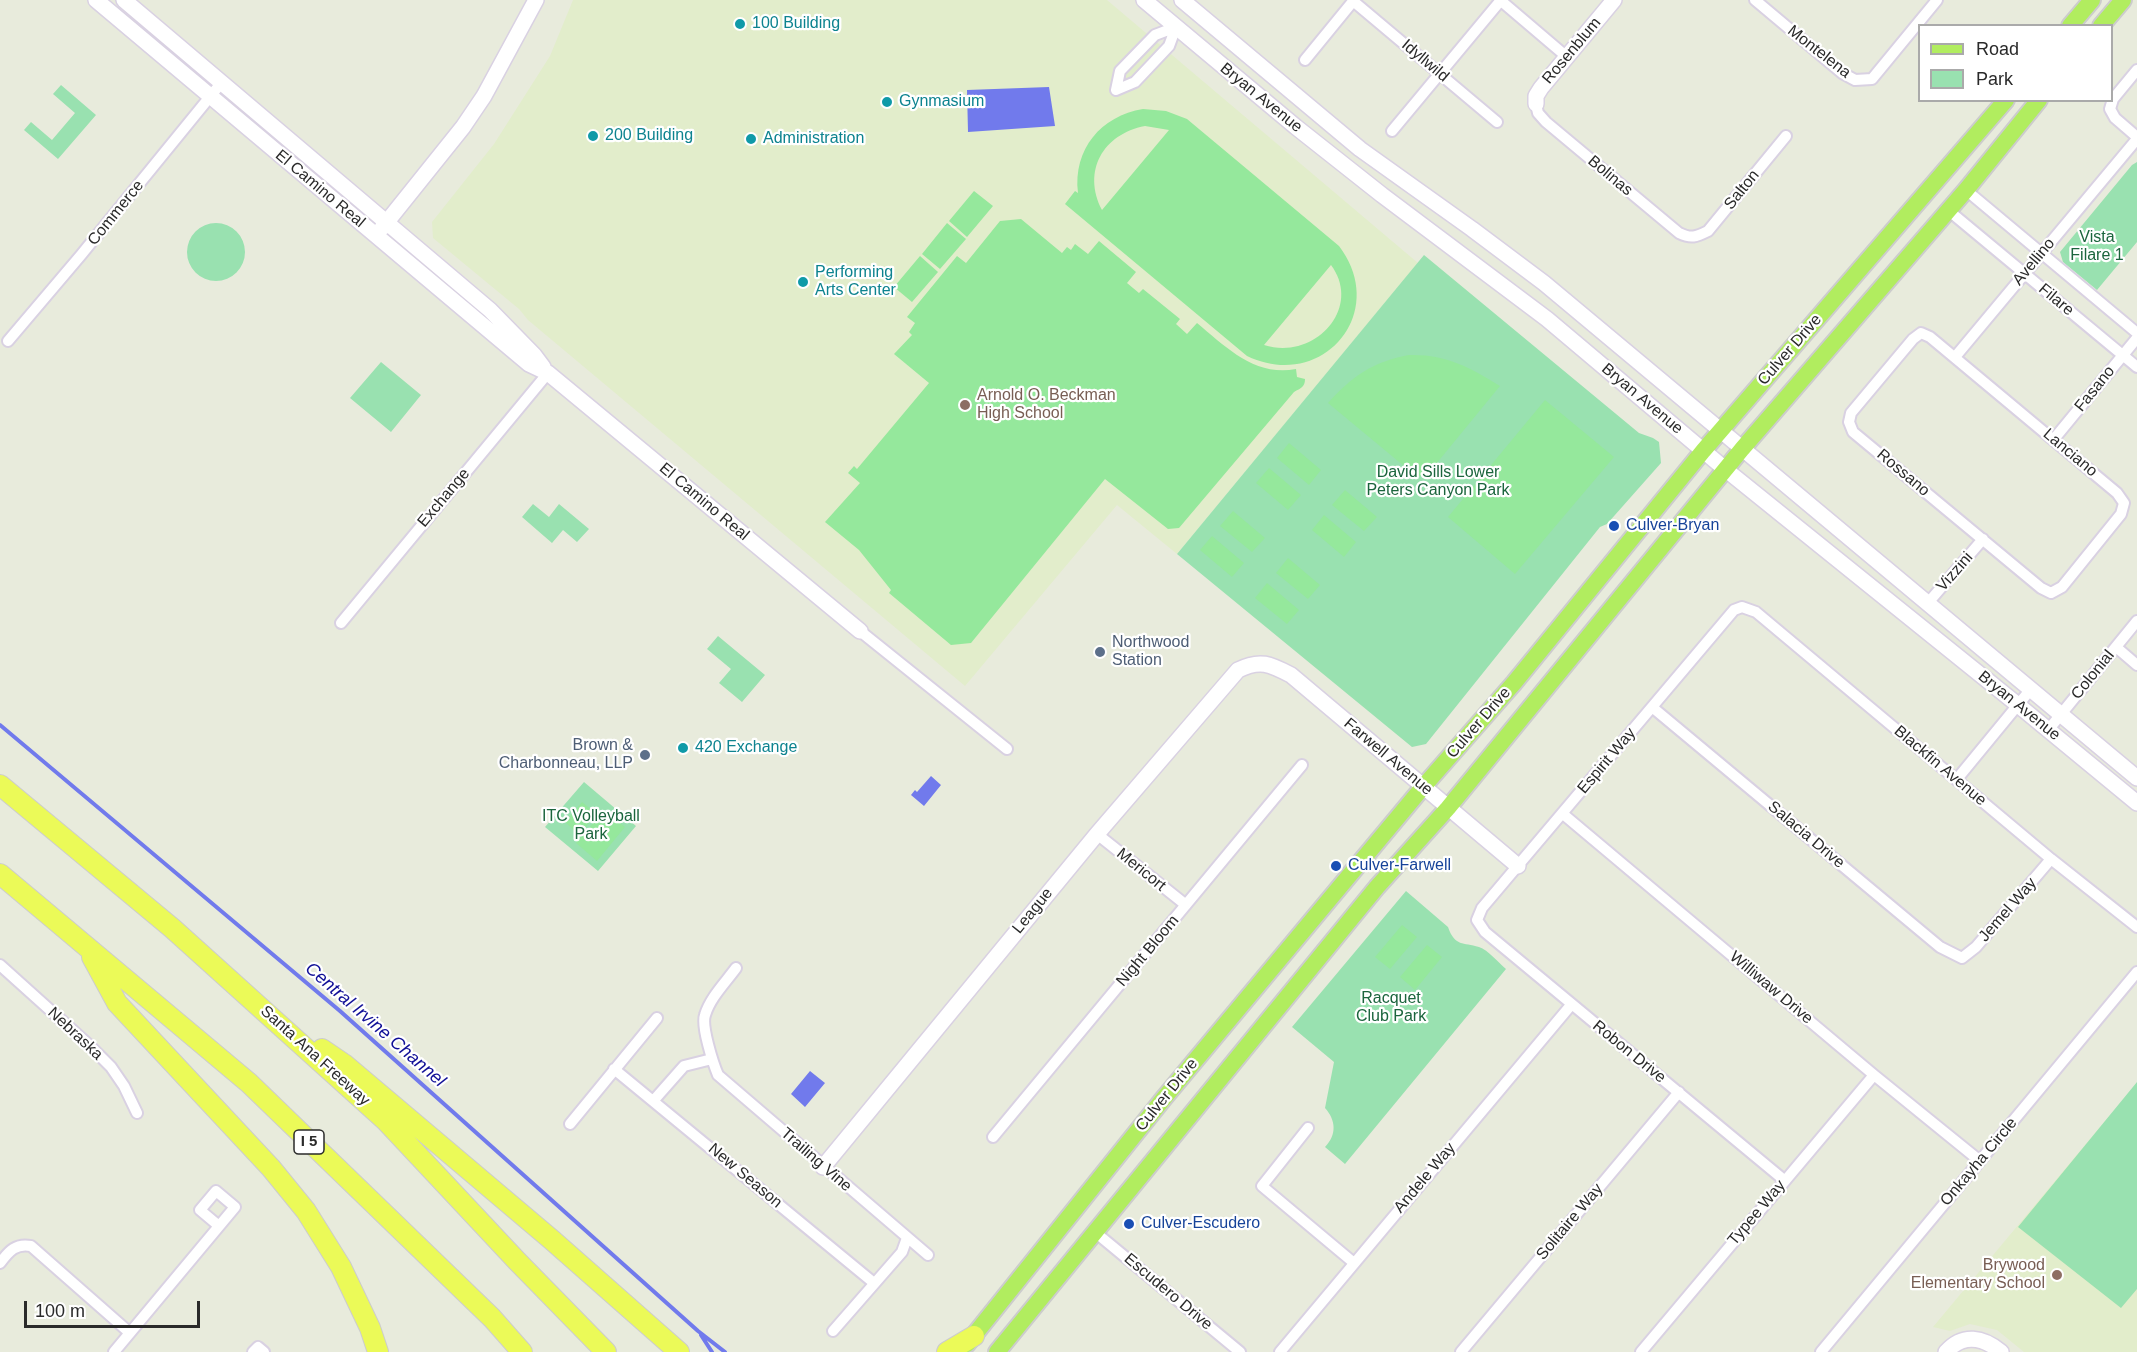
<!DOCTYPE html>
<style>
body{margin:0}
#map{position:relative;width:2137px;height:1352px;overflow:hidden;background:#e8ebdc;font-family:Helvetica,sans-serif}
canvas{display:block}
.legend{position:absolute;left:1918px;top:24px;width:195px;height:78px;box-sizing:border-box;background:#fff;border:2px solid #aaa;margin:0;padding:8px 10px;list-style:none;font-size:18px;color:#2a2a2a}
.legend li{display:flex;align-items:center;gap:12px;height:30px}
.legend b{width:30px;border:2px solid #aaa}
.scale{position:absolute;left:24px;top:1301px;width:176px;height:27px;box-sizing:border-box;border:3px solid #2a2a2a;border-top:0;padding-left:8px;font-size:18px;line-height:21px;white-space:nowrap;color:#2a2a2a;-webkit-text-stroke:4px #fff;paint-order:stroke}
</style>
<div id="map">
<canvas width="2137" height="1352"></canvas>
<ul class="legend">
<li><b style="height:8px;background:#b1ed5f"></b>Road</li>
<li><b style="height:16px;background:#99e1b0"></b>Park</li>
</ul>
<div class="scale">100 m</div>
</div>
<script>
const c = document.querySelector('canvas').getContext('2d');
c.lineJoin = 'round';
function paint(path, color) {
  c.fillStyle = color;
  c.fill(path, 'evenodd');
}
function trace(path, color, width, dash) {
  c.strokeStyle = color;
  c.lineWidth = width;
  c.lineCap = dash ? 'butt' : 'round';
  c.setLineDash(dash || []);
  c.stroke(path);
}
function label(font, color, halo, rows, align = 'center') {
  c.font = font + ' Helvetica,sans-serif';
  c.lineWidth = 4.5;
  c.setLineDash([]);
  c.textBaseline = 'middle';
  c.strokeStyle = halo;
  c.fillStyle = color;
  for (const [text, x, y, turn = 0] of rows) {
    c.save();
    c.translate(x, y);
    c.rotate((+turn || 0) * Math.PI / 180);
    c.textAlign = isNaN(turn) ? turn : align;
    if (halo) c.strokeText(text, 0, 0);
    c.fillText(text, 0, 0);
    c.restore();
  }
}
const education = new Path2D(`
 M 573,0 L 1107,0 L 1418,263 L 1177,554 L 1117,505 L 965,686 L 528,320 L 519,309 L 433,238 L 432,222 L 494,144 L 550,56 Z
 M 2110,1115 L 2137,1136 L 2137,1352 L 2024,1352 L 1997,1330 L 1970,1324 L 1950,1331 L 1933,1327 Z`);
const green = new Path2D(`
 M 61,85 L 96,115 L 58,159 L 24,130 L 31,122 L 52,140 L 75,113 L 53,94 Z
 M 2137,162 L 2137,242 L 2097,290 L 2063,262 L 2060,252 L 2132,165 Z
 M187 252a29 29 0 1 1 58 0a29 29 0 1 1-58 0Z
 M 1424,255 L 1639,433 L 1653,438 L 1659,442 L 1661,463 L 1607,524 L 1600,527 L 1426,744 L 1412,747 L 1177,554 Z
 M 381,362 L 421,395 L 391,432 L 350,398 Z
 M 533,504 L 549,517 L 559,504 L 589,529 L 577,542 L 563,530 L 552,543 L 522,517 Z
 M 718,636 L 765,675 L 742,702 L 719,683 L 731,669 L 707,649 Z
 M 584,782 L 636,826 L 598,871 L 545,827 Z
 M 1406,891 L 1448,927 C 1455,947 1463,942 1479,947 C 1488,950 1499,963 1506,969 L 1345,1164 L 1325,1147 C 1337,1135 1336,1120 1325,1108 L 1334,1062 L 1292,1027 Z
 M 2137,1082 L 2137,1289 L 2121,1308 L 2018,1227 Z`);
const pitch = new Path2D(`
 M 1143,109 L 1166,111 L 1187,119 L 1339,246 C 1390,313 1322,392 1247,356 L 1065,204 L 1075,191 L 1078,193 C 1073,149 1101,116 1143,109 ZM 1145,126 L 1169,130 L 1102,210 C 1082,171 1103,134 1145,126 ZM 1331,265 C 1363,308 1315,361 1264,345 Z
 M 974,191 L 993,206 L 967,237 L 949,221 Z
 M 1021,219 L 1062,253 L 1067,247 L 1071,250 L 1075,244 L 1088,254 L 1099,241 L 1136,272 L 1127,283 L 1139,293 L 1143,289 L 1180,319 L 1176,324 L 1187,334 L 1197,323 C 1226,347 1255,377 1296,369 L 1297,377 L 1305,379 C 1305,387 1301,388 1294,392 L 1179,528 L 1168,529 L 1105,479 L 971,643 L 951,645 L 889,593 L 891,590 L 859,550 L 825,522 L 860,483 L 848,473 L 854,466 L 857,469 L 929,383 L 894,354 L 912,335 L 909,332 L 915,323 L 907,317 L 957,256 L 966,263 L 1000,221 Z
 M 947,223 L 966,239 L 940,269 L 922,254 Z
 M 920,256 L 938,272 L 912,302 L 894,287 Z
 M 1409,355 C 1445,354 1470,367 1500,386 L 1427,475 L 1416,476 L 1328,403 C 1351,377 1374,361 1409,355 Z
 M 1545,400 L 1614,457 L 1515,574 L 1448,517 Z
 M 1289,443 L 1321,470 L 1309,485 L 1277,458 Z
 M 1269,468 L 1301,495 L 1288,510 L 1256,483 Z
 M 1345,490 L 1377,517 L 1364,531 L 1332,505 Z
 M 1233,511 L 1265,538 L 1252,552 L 1220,526 Z
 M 1324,515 L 1356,542 L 1344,557 L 1312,530 Z
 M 1212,536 L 1244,563 L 1232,577 L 1200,550 Z
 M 1288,558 L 1320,585 L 1308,599 L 1276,573 Z
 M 1267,583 L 1299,610 L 1287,624 L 1255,598 Z
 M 582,802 L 597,814 L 579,835 L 565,822 Z
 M 604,810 L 625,827 L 597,861 L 576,843 Z
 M 1402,925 L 1417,937 L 1390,969 L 1375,957 Z
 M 1427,945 L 1442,957 L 1415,990 L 1400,977 Z`);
const water = new Path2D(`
 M 1049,87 L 1055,126 L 968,132 L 967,90 Z
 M 931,776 L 941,785 L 924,806 L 911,795 L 915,790 L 917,792 Z
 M 810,1071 L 825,1083 L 805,1107 L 791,1094 Z`);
const stream = new Path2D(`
 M 0,725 L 340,1011 L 698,1331 L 725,1352
 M 701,1335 L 712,1352`);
const street = new Path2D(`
 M 1500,0 L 1567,57
 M 1755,0 L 1842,73 L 1855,80 L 1872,79 L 1937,0
 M 1353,1 L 1497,122
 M 1305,60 L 1354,0
 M 2137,70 L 2113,99 L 2110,109 L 2115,118 L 2137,137
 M 1116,90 L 1120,71 L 1155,35 L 1176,27
 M 1116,90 L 1135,82 L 1169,46 L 1176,27
 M 1536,104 L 1538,113 L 1546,122 L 1679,233 C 1691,239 1696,237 1708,231 L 1786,136
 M 1392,131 L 1501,0
 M 1966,190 L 2137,333
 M 1948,210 L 2137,367
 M 1921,333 L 1930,337 L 2117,493 L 2124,503 L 2121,514 L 2062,587 L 2051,593 L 2041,588 L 1853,432 L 1849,422 L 1851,413 L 1913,339 Z
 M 8,341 L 81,255 L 222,82
 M 1955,357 L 2137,139
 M 2054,439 L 2137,338
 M 1927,604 L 1983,539
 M 341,623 L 548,373
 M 860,631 L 1007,749
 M 2116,647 L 2137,665
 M 1652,707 L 1940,947 L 1962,958 L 1976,947 L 2051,859
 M 2049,729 L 2137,621
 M 1957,779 L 2031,689
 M 1563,814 L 1874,1075 L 1980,1161
 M 1097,834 L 1186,905
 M 0,965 L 90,1046 L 111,1067 L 124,1086 L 137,1113
 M 736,968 C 725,983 710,998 705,1015 C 701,1026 713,1063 718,1075 L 928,1255
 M 614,1069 L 874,1283
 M 654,1100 L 684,1066 L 712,1059
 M 570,1124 L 657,1018
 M 1308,1128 L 1262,1186 L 1354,1263
 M 993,1137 L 1302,765
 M 1784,1180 L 1485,932 L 1477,920 L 1482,908 L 1734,610 L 1742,607 L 1756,612 L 2051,859 L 2137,927
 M 1095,1232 L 1240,1352
 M 0,1263 C 9,1251 16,1243 31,1246 L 130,1333
 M 833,1331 L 902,1252 L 907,1238
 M 114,1352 L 235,1207 L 216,1191 L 200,1210 L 219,1226
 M 253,1352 L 258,1347 L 264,1352
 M 1280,1352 L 1571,1005
 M 1461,1352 L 1679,1092
 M 1641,1352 L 1874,1075
 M 1821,1352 L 2137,972`);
const secondary = new Path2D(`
 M 96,0 L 529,364 L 548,373 L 860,631
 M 124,0 L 490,310 L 534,355 L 543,367
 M 1144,0 L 1296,127 L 1382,195 L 1547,319 L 1725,469 L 2018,705 L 2137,803
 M 1182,0 L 1360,149 L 1472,229 L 1544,283 L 2137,778
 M 1536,104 L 1536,96 L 1541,88 L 1614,0
 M 382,228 L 463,127 L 484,96 L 536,0
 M 823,1167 L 1097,834 L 1238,670 C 1260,659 1270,664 1291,675 L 1518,866
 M 1946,1352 C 1963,1333 1983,1337 2001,1352`);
const primary = new Path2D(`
 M 2070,26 L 2092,0
 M 2101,26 L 2123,0
 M 967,1344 L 1164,1098 L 1423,787 L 1514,683 L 1703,451 L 2006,100
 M 997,1352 L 1377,887 L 1448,808 L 1742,449 L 1966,190 L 2039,100`);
const highway = new Path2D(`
 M 0,785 L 172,928 L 385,1120 L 517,1261 L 606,1352
 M 0,874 L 249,1083 L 492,1318 L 522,1352
 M 92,957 L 117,1003 L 271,1168 L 306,1211 L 341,1267 L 370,1328 L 378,1352
 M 322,1049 L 344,1064 L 552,1240 L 679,1352
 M 947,1352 L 974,1336`);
const markers = [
 [740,24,6,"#0f9aa8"],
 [887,102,6,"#0f9aa8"],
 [593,136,6,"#0f9aa8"],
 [751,139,6,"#0f9aa8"],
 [803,282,6,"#0f9aa8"],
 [965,405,6,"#8d6e63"],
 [1614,526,6,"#1a4fb4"],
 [1100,652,6,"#5c6f8a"],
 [683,748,6,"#0f9aa8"],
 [645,755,6,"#5c6f8a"],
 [1336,866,6,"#1a4fb4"],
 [1129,1224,6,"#1a4fb4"],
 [2057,1275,6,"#8d6e63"]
];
const shields = [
 [309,1142,30]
];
const shieldNames = [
 ["I 5",309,1142]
];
const cultureNames = [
 ["100 Building",752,24],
 ["Gynmasium",899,102],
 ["200 Building",605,136],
 ["Administration",763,139],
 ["Performing",815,273],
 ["Arts Center",815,291],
 ["420 Exchange",695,748]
];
const streetNames = [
 ["Rosenblum",1572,51,-50],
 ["Montelena",1819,52,38],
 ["Idyllwild",1425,61,40],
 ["Bryan Avenue",1261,98,39],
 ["Bolinas",1610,176,40],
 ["El Camino Real",320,189,40],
 ["Salton",1742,190,-51],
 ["Commerce",116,213,-51],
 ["Avellino",2034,262,-50],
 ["Filare",2056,300,40],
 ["Culver Drive",1790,350,-49],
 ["Fasano",2095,389,-51],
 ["Bryan Avenue",1642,399,40],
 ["Lanciano",2070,453,40],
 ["Rossano",1903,473,40],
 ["Exchange",444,498,-50],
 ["El Camino Real",704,502,40],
 ["Vizzini",1955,572,-49],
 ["Colonial",2093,675,-51],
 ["Bryan Avenue",2019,706,39],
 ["Culver Drive",1479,723,-49],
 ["Farwell Avenue",1388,757,40],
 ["Espirit Way",1607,761,-50],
 ["Blackfin Avenue",1940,766,40],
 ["Salacia Drive",1806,835,40],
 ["Mericort",1141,870,39],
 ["Jemel Way",2008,910,-49],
 ["League",1033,911,-51],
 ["Night Bloom",1148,951,-50],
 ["Williwaw Drive",1771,988,40],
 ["Nebraska",75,1034,43],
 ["Robon Drive",1629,1052,39],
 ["Santa Ana Freeway",315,1056,42],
 ["Culver Drive",1167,1095,-51],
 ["Trailing Vine",816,1160,41],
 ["Onkayha Circle",1979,1162,-50],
 ["New Season",745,1176,40],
 ["Andele Way",1425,1178,-50],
 ["Typee Way",1757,1213,-50],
 ["Solitaire Way",1570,1222,-50],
 ["Escudero Drive",1168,1292,40]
];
const parkNames = [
 ["Vista",2097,238],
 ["Filare 1",2097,256],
 ["David Sills Lower",1438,473],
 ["Peters Canyon Park",1438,491],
 ["ITC Volleyball",591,817],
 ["Park",591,835],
 ["Racquet",1391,999],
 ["Club Park",1391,1017]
];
const educationNames = [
 ["Arnold O. Beckman",977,396],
 ["High School",977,414],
 ["Brywood",2045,1266,"right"],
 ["Elementary School",2045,1284,"right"]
];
const transitNames = [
 ["Culver-Bryan",1626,526],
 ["Culver-Farwell",1348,866],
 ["Culver-Escudero",1141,1224]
];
const serviceNames = [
 ["Northwood",1112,643],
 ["Station",1112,661],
 ["Brown &",633,746,"right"],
 ["Charbonneau, LLP",633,764,"right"]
];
const waterNames = [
 ["Central Irvine Channel",375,1025,41]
];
paint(education, '#e2edcb');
paint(green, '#99e1b0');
paint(pitch, '#95e89c');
paint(water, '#717aec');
trace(stream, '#717aec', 4);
trace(street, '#d9d1e2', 14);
trace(secondary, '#d9d1e2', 18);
trace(primary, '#ccc', 20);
trace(highway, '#ccc', 22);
trace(street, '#fff', 10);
trace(secondary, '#fff', 15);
trace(primary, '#b1ed5f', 16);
trace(highway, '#ebfa58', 20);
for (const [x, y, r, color] of markers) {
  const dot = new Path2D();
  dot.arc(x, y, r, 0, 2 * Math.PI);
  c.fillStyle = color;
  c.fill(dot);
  trace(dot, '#fff', 2);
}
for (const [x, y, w] of shields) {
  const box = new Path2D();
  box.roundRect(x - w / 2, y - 12, w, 24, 4.5);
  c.fillStyle = '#fff';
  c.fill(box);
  trace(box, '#2a2a2a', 1.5);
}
label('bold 15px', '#2a2a2a', null, shieldNames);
label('16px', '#0d838f', '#fff', cultureNames, 'left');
label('16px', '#2a2a2a', '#fff', streetNames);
label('16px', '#1b653d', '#fff', parkNames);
label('16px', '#785e54', '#fff', educationNames, 'left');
label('16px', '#164399', '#fff', transitNames, 'left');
label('16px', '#4e5e75', '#fff', serviceNames, 'left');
label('italic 18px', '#111097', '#fff', waterNames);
</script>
